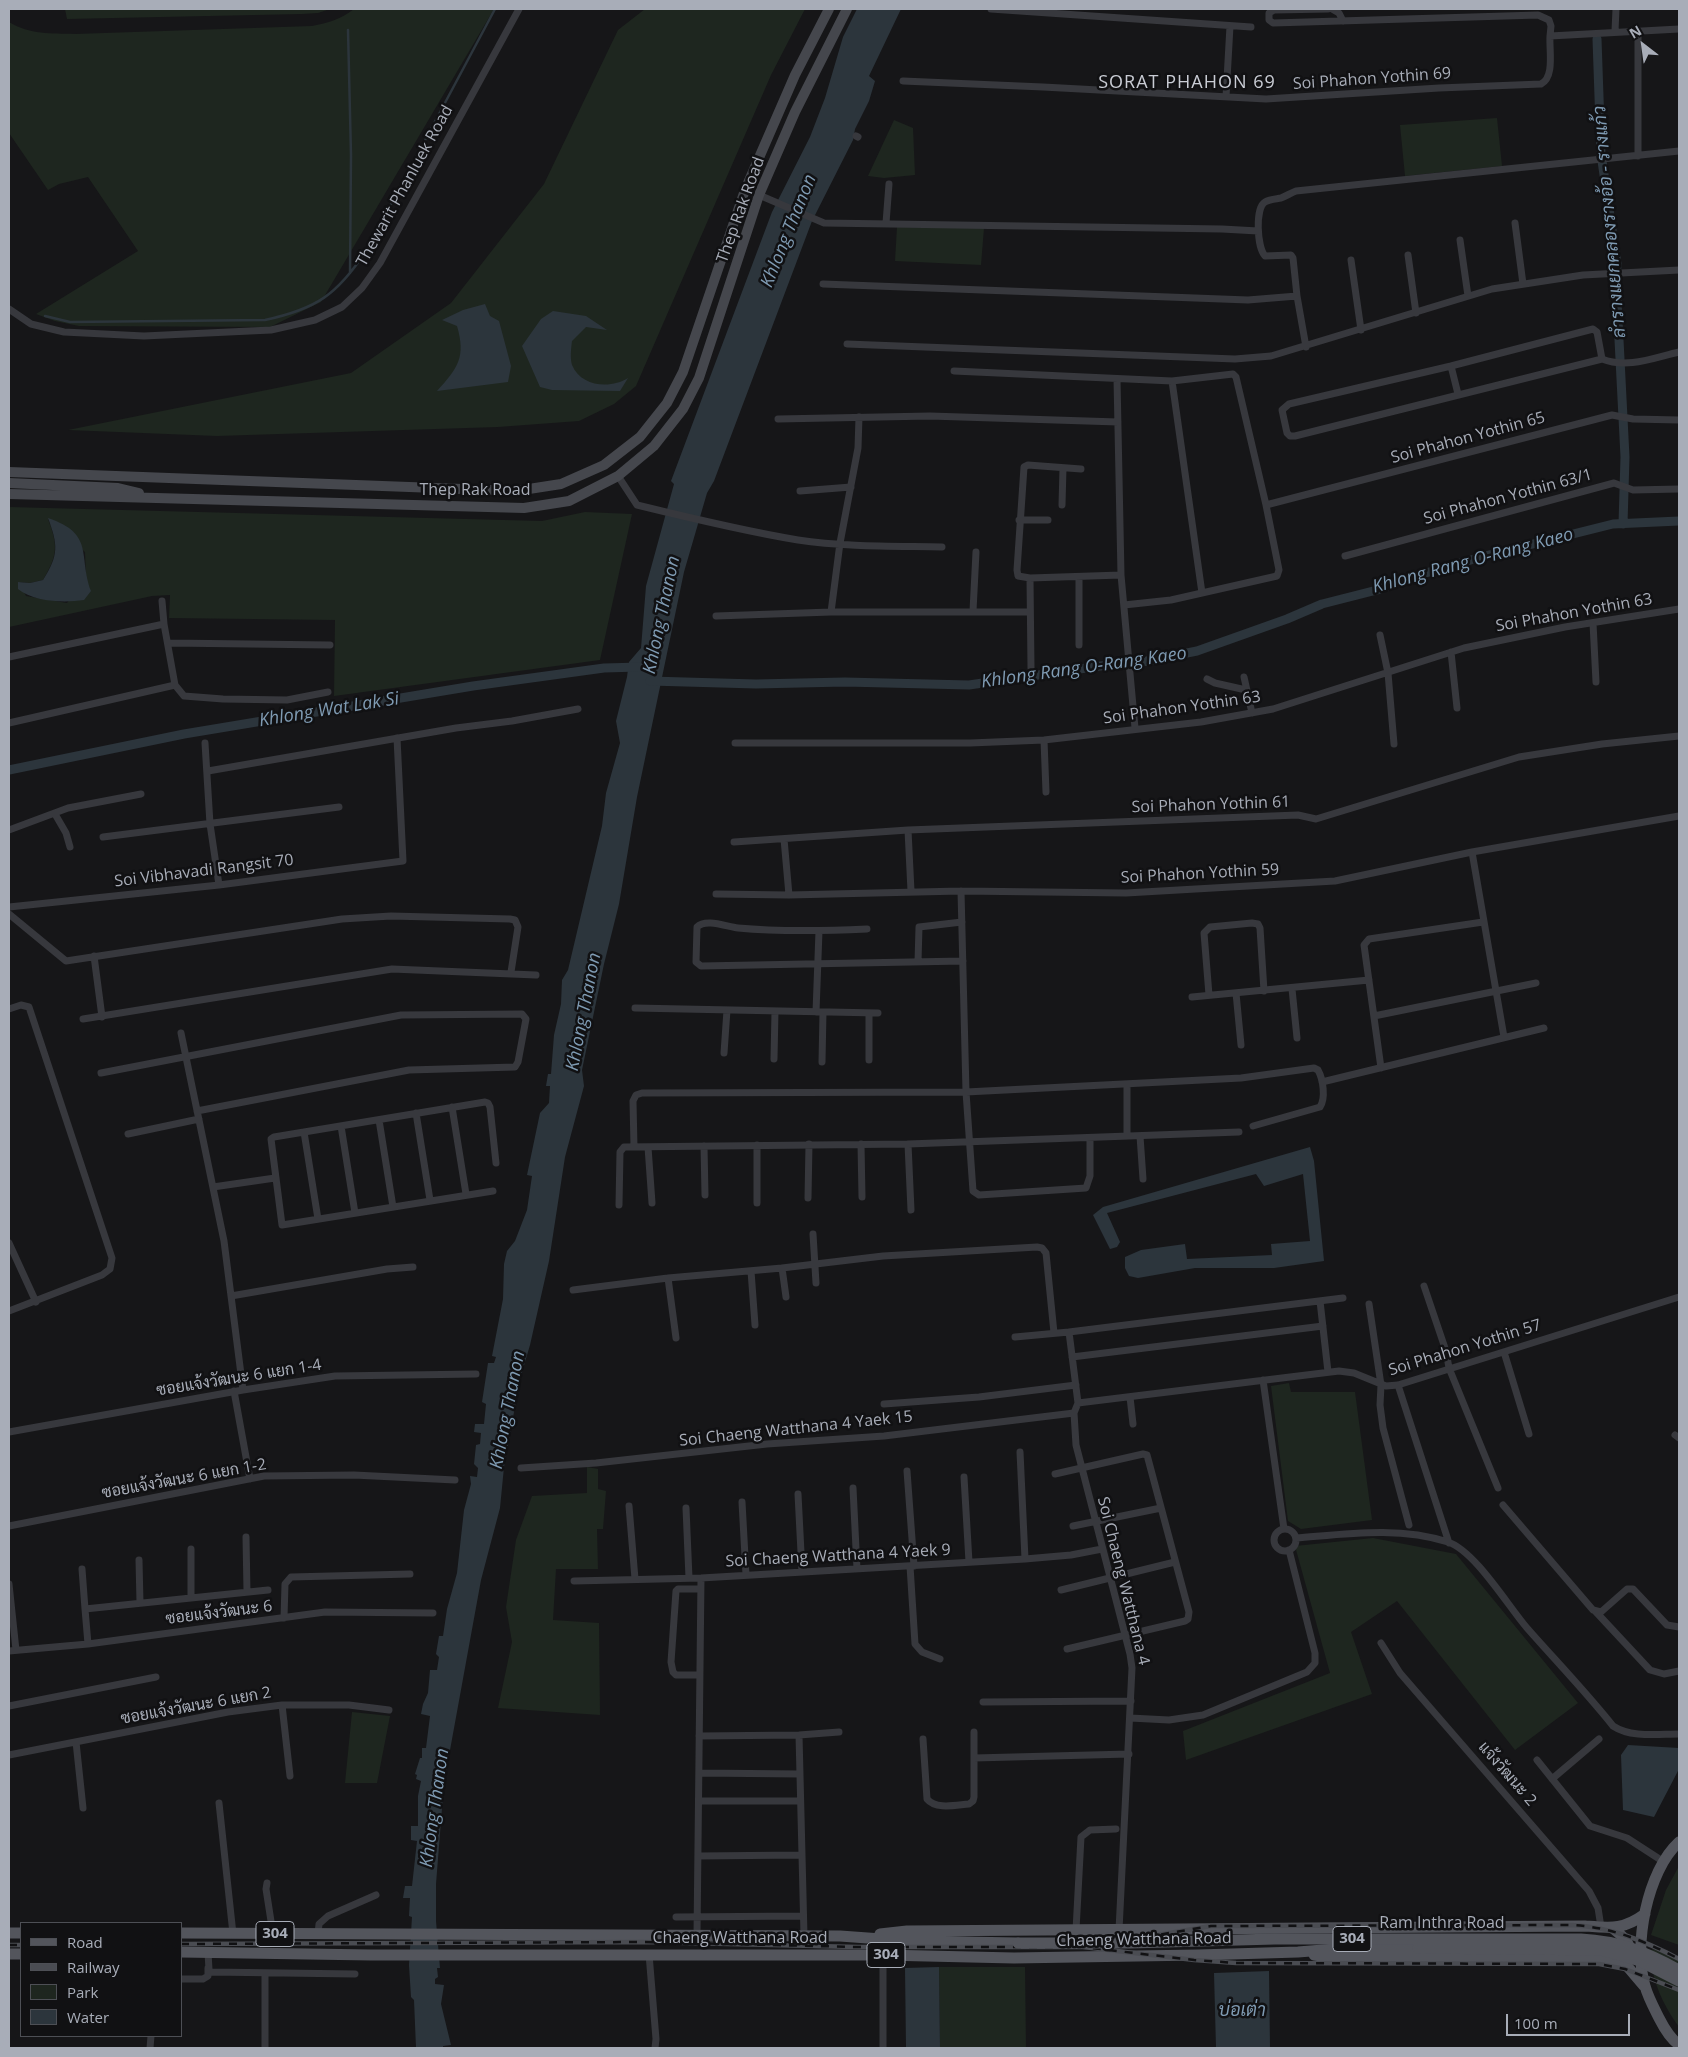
<!DOCTYPE html>
<meta charset="utf-8">
<style>
body{margin:0}
#map{position:relative;width:1688px;height:2057px;overflow:hidden;background:#161618;font-family:"Open Sans",sans-serif}
canvas{display:block}
.frame{position:absolute;inset:0;border:10px solid #a8adb8;pointer-events:none}
.legend{position:absolute;left:20px;top:1922px;width:162px;height:115px;box-sizing:border-box;background:#111113;border:1px solid #4d4f55;margin:0;padding:6px 9px;list-style:none;font-size:15px;color:#a8adb8}
.legend li{display:flex;align-items:center;gap:10px;height:25px}
.legend b{width:25px;border:1px solid #4d4f55}
.north{position:absolute;left:1618px;top:20px;width:50px;height:50px;-webkit-text-stroke:4px #111113;paint-order:stroke;rotate:330deg;font-size:14px;font-weight:700;line-height:20px;text-align:center;color:#a8adb8}
.north::after{content:'';display:block;margin:auto;width:18px;height:22px;background:#a8adb8;clip-path:polygon(50% 0,100% 100%,50% 72%,0 100%)}
.scale{position:absolute;left:1506px;top:2014px;width:124px;height:22px;box-sizing:border-box;border:2px solid #a8adb8;border-top:0;padding-left:6px;font-size:15px;line-height:18px;white-space:nowrap;color:#a8adb8;-webkit-text-stroke:4px #111113;paint-order:stroke}
</style>
<div id="map">
<canvas width="1688" height="2057"></canvas>
<div class="frame"></div>
<ul class="legend">
<li><b style="height:6px;background:#53555c"></b>Road</li>
<li><b style="height:6px;background:#4a4c52"></b>Railway</li>
<li><b style="height:14px;background:#1e261f"></b>Park</li>
<li><b style="height:14px;background:#2c353c"></b>Water</li>
</ul>
<div class="north">N</div>
<div class="scale">100 m</div>
</div>
<script>
const c = document.querySelector('canvas').getContext('2d');
c.lineJoin = 'round';
function paint(path, color) {
  c.fillStyle = color;
  c.fill(path, 'evenodd');
}
function trace(path, color, width, dash) {
  c.strokeStyle = color;
  c.lineWidth = width;
  c.lineCap = dash ? 'butt' : 'round';
  c.setLineDash(dash || []);
  c.stroke(path);
}
function label(font, color, halo, rows, align = 'center') {
  c.font = font + ' "Open Sans",Sarabun,sans-serif';
  c.lineWidth = 5;
  c.setLineDash([]);
  c.textBaseline = 'middle';
  c.strokeStyle = halo;
  c.fillStyle = color;
  for (const [text, x, y, turn = 0] of rows) {
    c.save();
    c.translate(x, y);
    c.rotate((+turn || 0) * Math.PI / 180);
    c.textAlign = isNaN(turn) ? turn : align;
    if (halo) c.strokeText(text, 0, 0);
    c.fillText(text, 0, 0);
    c.restore();
  }
}
const green = new Path2D(`
 M 65,9 L 330,9 L 318,13 L 302,14 L 67,19 Z
 M 354,9 L 494,9 L 321,302 L 270,327 L 79,326 L 55,321 L 36,314 L 138,251 L 88,177 L 59,184 L 48,190 L 9,133 L 9,22 C 30,35 51,33 75,34 L 312,26 C 328,23 341,19 354,9 Z
 M 645,9 L 805,9 L 771,75 L 636,386 L 614,404 L 579,421 L 498,427 L 217,436 L 68,430 L 351,373 L 451,303 L 544,184 L 618,30 Z
 M 1497,118 L 1502,166 L 1405,176 L 1400,125 Z
 M 894,120 L 913,128 L 915,175 L 884,178 L 868,176 Z
 M 897,227 L 984,228 L 981,265 L 895,261 Z
 M 9,507 L 542,521 L 585,512 L 632,514 L 600,660 L 334,696 L 335,620 L 169,618 L 170,595 L 152,596 L 9,627 ZM 48,519 L 85,552 L 86,578 L 67,603 L 26,596 L 19,582 L 30,583 L 43,580 C 58,555 58,545 48,519 Z
 M 1289,1383 L 1291,1392 L 1355,1392 L 1372,1520 L 1301,1529 L 1288,1521 L 1271,1386 Z
 M 587,1467 L 598,1469 L 598,1489 L 606,1491 L 603,1529 L 597,1529 L 598,1569 L 556,1569 L 553,1620 L 599,1623 L 600,1715 L 498,1708 L 512,1642 L 506,1607 L 516,1540 L 532,1496 L 587,1493 Z
 M 1373,1538 L 1456,1554 L 1578,1703 L 1515,1750 L 1397,1601 L 1351,1632 L 1372,1694 L 1186,1760 L 1183,1731 L 1330,1673 L 1295,1546 Z
 M 352,1712 L 390,1716 L 377,1783 L 345,1783 Z
 M 1679,1866 L 1679,1945 L 1651,1935 L 1666,1890 Z
 M 1654,1949 L 1679,1960 L 1679,2027 C 1661,2002 1653,1981 1649,1951 Z
 M 939,1967 L 1025,1967 L 1026,2048 L 940,2048 Z`);
const water = new Path2D(`
 M 857,9 L 901,9 L 869,76 L 875,81 L 869,101 L 855,129 L 853,140 L 812,221 L 714,481 L 707,493 L 684,572 L 637,797 L 619,904 L 604,964 L 582,1070 L 584,1086 L 565,1157 L 549,1261 L 530,1345 L 520,1379 L 504,1467 L 500,1508 L 481,1580 L 444,1783 L 436,1884 L 436,1921 L 440,1968 L 437,1968 L 438,1977 L 435,1979 L 435,1984 L 444,1985 L 441,2004 L 451,2045 L 443,2046 L 443,2048 L 416,2048 L 414,2000 L 411,1997 L 409,1965 L 412,1917 L 409,1916 L 410,1898 L 403,1898 L 405,1886 L 412,1886 L 417,1841 L 411,1840 L 411,1826 L 418,1826 L 418,1796 L 421,1781 L 416,1779 L 417,1775 L 415,1774 L 420,1758 L 422,1758 L 422,1748 L 426,1748 L 430,1716 L 421,1714 L 423,1704 L 428,1693 L 430,1670 L 437,1670 L 439,1657 L 436,1654 L 439,1636 L 443,1636 L 447,1609 L 457,1573 L 464,1510 L 471,1484 L 470,1476 L 477,1477 L 478,1468 L 474,1464 L 476,1445 L 480,1444 L 481,1433 L 474,1432 L 475,1424 L 484,1424 L 486,1404 L 482,1402 L 488,1363 L 494,1363 L 496,1357 L 492,1356 L 503,1299 L 504,1264 L 507,1251 L 515,1241 L 527,1210 L 532,1176 L 527,1175 L 540,1113 L 549,1103 L 550,1086 L 546,1086 L 548,1074 L 551,1074 L 554,1035 L 561,1004 L 562,980 L 568,970 L 602,826 L 606,793 L 620,743 L 616,721 L 627,677 L 629,662 L 641,648 L 646,586 L 674,484 L 671,481 L 772,212 L 810,137 L 825,98 L 843,37 Z
 M 485,304 L 490,316 L 499,321 L 511,366 L 508,382 L 437,391 C 458,368 466,357 457,326 L 442,320 L 463,310 Z
 M 553,311 L 586,316 L 607,330 L 586,327 L 572,341 C 571,349 570,358 572,365 C 581,387 611,389 628,378 L 620,391 L 552,390 L 540,387 L 522,346 L 541,319 Z
 M 48,518 C 95,534 78,555 91,591 L 84,600 C 64,603 34,602 18,589 L 18,582 L 30,583 L 43,580 C 59,555 58,545 48,518 Z
 M 1310,1147 L 1314,1161 L 1324,1261 L 1274,1268 L 1195,1268 L 1138,1278 L 1129,1276 L 1125,1268 L 1125,1257 L 1141,1250 L 1185,1244 L 1187,1259 L 1272,1255 L 1271,1244 L 1310,1241 L 1303,1174 L 1264,1186 L 1256,1174 L 1107,1213 L 1120,1242 L 1117,1247 L 1110,1249 L 1093,1215 L 1103,1207 Z
 M 1628,1745 L 1679,1748 L 1679,1769 L 1654,1817 L 1623,1810 L 1621,1755 Z
 M 939,1967 L 940,2048 L 906,2048 L 905,1968 Z
 M 1269,1971 L 1270,2048 L 1216,2048 L 1214,1973 Z`);
const stream = new Path2D(`
 M 348,30 L 351,155 L 350,273
 M 45,316 L 70,322 L 265,320 C 316,309 337,295 366,251 L 495,9`);
const canal = new Path2D(`
 M 1597,39 L 1601,154 L 1617,264 L 1616,281 L 1625,457 L 1623,524
 M 650,681 L 756,684 L 845,682 L 969,685 L 1100,666 L 1137,663 L 1197,651 L 1287,619 L 1322,604 L 1377,590 L 1412,577 L 1481,557 L 1613,524 L 1679,521
 M 9,770 L 184,734 L 473,686 L 604,668 L 640,667`);
const street = new Path2D(`
 M 991,9 L 1251,27
 M 1328,9 L 1274,10 L 1269,13 L 1269,20 L 1273,23 L 1538,15 L 1549,20 L 1551,26 L 1550,36
 M 1332,9 L 1339,13 L 1343,21
 M 1615,31 L 1616,9
 M 1638,31 L 1638,156
 M 903,81 L 1043,87 L 1266,99 L 1439,88 L 1541,84 C 1555,77 1549,50 1550,36 L 1679,29
 M 1226,97 L 1230,26
 M 856,136 L 858,137
 M 759,195 L 824,223 L 1222,229 L 1258,231
 M 886,223 L 889,184
 M 1515,223 L 1523,284
 M 1460,240 L 1468,296
 M 1408,255 L 1416,313
 M 1351,260 L 1361,330
 M 823,284 L 1248,300 L 1297,296
 M 9,309 L 31,324 L 64,332 L 144,336 L 271,330 L 315,320 L 342,307 L 362,288 L 380,263 L 519,9
 M 847,344 L 1235,359 L 1271,356 L 1492,289 L 1583,275 L 1679,270
 M 1306,347 L 1297,296 L 1293,258 L 1291,255 L 1265,256 C 1257,247 1255,208 1265,202 C 1270,199 1276,199 1281,198 C 1286,196 1291,193 1296,191 L 1679,151
 M 1602,359 L 1597,332 L 1593,329 L 1451,366 L 1289,404 L 1282,410 L 1287,433 L 1290,436 L 1295,436 L 1602,359 C 1627,369 1653,358 1679,352
 M 1451,366 L 1458,394
 M 954,371 L 1172,381 L 1233,374 L 1236,377 L 1266,505 L 1279,570 L 1277,576 L 1171,600 L 1124,605
 M 1117,379 L 1121,575 L 1135,728
 M 1172,381 L 1202,593
 M 778,419 L 930,416 L 1118,422
 M 1081,469 L 1028,465 L 1024,467 L 1017,570 L 1018,576 L 1030,578 L 1121,575
 M 618,476 L 637,505 C 690,518 744,531 798,540 C 845,547 895,546 942,547
 M 800,491 L 851,487
 M 1062,505 L 1063,468
 M 1266,505 L 1612,415 L 1633,419 L 1679,420
 M 1019,520 L 1048,520
 M 1345,556 L 1614,483 L 1633,490 L 1679,489
 M 1079,577 L 1079,645
 M 1030,578 L 1031,668
 M 162,601 L 164,624 L 175,685 L 184,696 L 223,699 L 287,700 L 328,692
 M 973,611 L 976,552
 M 831,612 L 840,543 L 858,448 L 859,417
 M 716,616 L 831,612 L 1030,612
 M 1593,623 L 1596,682
 M 1380,635 L 1388,673 L 1394,744
 M 169,643 L 330,645
 M 1451,652 L 1457,708
 M 9,657 L 164,624
 M 1244,677 L 1252,713
 M 1207,679 L 1215,683 L 1246,690
 M 9,723 L 175,685
 M 1044,740 L 1046,792
 M 205,743 L 210,824 L 219,885
 M 735,743 L 970,743 L 1044,740 L 1201,722 L 1273,709 L 1464,648 L 1565,627 L 1679,609
 M 208,771 L 456,728 L 512,721 L 578,709
 M 55,814 L 66,833 L 70,847
 M 9,830 L 68,808 L 141,794
 M 908,830 L 911,891
 M 103,837 L 339,807
 M 784,839 L 789,895
 M 734,842 L 908,830 L 1298,815 L 1316,819 L 1519,757 L 1602,744 L 1679,736
 M 1472,852 L 1504,1037
 M 961,891 L 966,1092 L 973,1191 L 979,1195 L 1086,1188 L 1090,1176 L 1090,1138
 M 716,894 L 789,895 L 961,891 L 1126,893 L 1335,881 L 1472,852 L 1679,816
 M 9,907 L 219,885 L 403,861 L 397,738
 M 9,914 L 66,961 L 342,919 L 391,916 L 510,919 L 515,920 L 518,927 L 511,972
 M 867,929 C 823,931 782,932 738,928 C 727,927 706,918 697,927 L 696,962 L 701,966 L 963,961
 M 94,956 L 102,1017
 M 918,962 L 919,927 L 962,922
 M 1292,989 L 1297,1038
 M 1236,993 L 1241,1045
 M 1209,995 L 1204,933 L 1210,927 L 1252,923 L 1258,924 L 1260,928 L 1264,991
 M 1192,997 L 1369,980
 M 635,1008 L 878,1013
 M 9,1009 L 21,1005 L 29,1007 L 112,1258 L 110,1269 L 102,1275 L 9,1311
 M 816,1012 L 819,931
 M 869,1013 L 869,1060
 M 1374,1016 L 1536,983
 M 83,1019 L 392,969 L 536,975
 M 181,1033 L 224,1241 L 243,1390
 M 724,1053 L 727,1010
 M 774,1059 L 775,1011
 M 822,1062 L 823,1012
 M 1381,1068 L 1364,945 L 1369,939 L 1483,922
 M 101,1073 L 401,1015 L 522,1014 L 526,1019 L 518,1062 L 515,1067 L 409,1070 L 197,1111
 M 1322,1082 L 1544,1028
 M 1127,1084 L 1127,1136
 M 452,1107 L 466,1194
 M 416,1113 L 430,1200
 M 379,1120 L 393,1207
 M 341,1126 L 355,1213
 M 304,1132 L 318,1219
 M 128,1134 L 199,1119
 M 1140,1136 L 1143,1179
 M 861,1144 L 862,1197
 M 908,1144 L 911,1210
 M 757,1145 L 757,1203
 M 704,1146 L 705,1195
 M 634,1147 L 633,1101 L 636,1095 L 642,1093 L 966,1092 L 1241,1078 L 1314,1068 L 1318,1070 C 1323,1079 1326,1098 1320,1107 L 1253,1126
 M 648,1147 L 652,1203
 M 213,1187 L 275,1178
 M 493,1191 L 282,1225 L 271,1139 L 274,1137 L 485,1102 L 488,1103 L 490,1107 L 496,1163
 M 808,1198 L 809,1144
 M 619,1205 L 620,1152 L 624,1147 L 908,1144 L 1239,1132
 M 813,1234 L 816,1283
 M 9,1243 L 36,1302
 M 782,1268 L 786,1297
 M 751,1271 L 755,1325
 M 668,1278 L 676,1338
 M 1424,1286 L 1446,1351 L 1449,1368 L 1498,1488
 M 573,1290 L 668,1278 L 782,1268 L 883,1256 L 1037,1247 L 1042,1248 L 1046,1253 L 1054,1333
 M 231,1296 L 387,1269 L 413,1267
 M 1320,1301 L 1328,1372
 M 1369,1304 L 1381,1385 L 1380,1405 L 1383,1428 L 1409,1525
 M 1069,1332 L 1078,1403 L 1074,1413 L 1076,1445 L 1130,1654 L 1132,1668 L 1119,1930
 M 1015,1337 L 1069,1332 L 1343,1298
 M 1504,1352 L 1529,1434
 M 1072,1357 L 1323,1326
 M 1263,1380 L 1284,1529
 M 1398,1385 L 1449,1543
 M 234,1391 L 250,1479
 M 1130,1397 L 1133,1424
 M 1078,1403 L 1339,1371 L 1354,1373 L 1386,1386 L 1398,1385 L 1679,1297
 M 884,1404 L 979,1397 L 1076,1385
 M 9,1432 L 243,1390 L 335,1376 L 476,1374
 M 1675,1435 L 1679,1438
 M 1020,1452 L 1025,1559
 M 521,1468 L 596,1463 L 767,1444 L 884,1436 L 1074,1413
 M 907,1471 L 914,1566
 M 1055,1474 L 1143,1454 L 1147,1455 L 1189,1612 L 1188,1619 L 1185,1621 L 1067,1649
 M 964,1477 L 969,1562
 M 853,1488 L 857,1569
 M 798,1494 L 802,1572
 M 742,1502 L 746,1575
 M 1503,1505 L 1593,1610 L 1601,1612 L 1627,1589 L 1633,1589 L 1667,1625 L 1679,1627
 M 629,1506 L 635,1579
 M 686,1508 L 689,1578
 M 9,1526 L 264,1476 L 354,1475 L 455,1480
 M 1073,1526 L 1161,1508
 M1274 1540a11 11 0 1 1 22 0a11 11 0 1 1-22 0Z
 M 246,1537 L 247,1592
 M 1296,1538 C 1346,1534 1399,1526 1448,1542 C 1475,1551 1508,1606 1527,1628 C 1556,1661 1586,1692 1613,1726 C 1631,1738 1658,1734 1679,1734
 M 191,1549 L 191,1598
 M 139,1560 L 140,1603
 M 910,1566 L 915,1644 L 922,1652 L 940,1659
 M 82,1569 L 85,1609
 M 574,1581 L 701,1578 L 1025,1559 L 1071,1555 L 1102,1549
 M 9,1584 L 16,1650
 M 1061,1590 L 1175,1562
 M 1596,1612 L 1650,1670 L 1664,1674 L 1679,1671
 M 284,1618 L 285,1584 L 291,1577 L 410,1574
 M 1381,1643 L 1400,1673 L 1589,1891 L 1598,1908 L 1601,1927
 M 88,1644 L 85,1609 L 268,1590
 M 9,1651 L 88,1644 L 325,1612 L 433,1613
 M 699,1675 L 676,1675 L 673,1672 L 671,1662 L 676,1591 L 678,1589 L 700,1589
 M 983,1702 L 1131,1701
 M 282,1705 L 290,1776
 M 9,1706 L 156,1677
 M 1130,1718 L 1169,1720 L 1203,1715 L 1307,1672 L 1315,1663 L 1315,1653 L 1289,1550
 M 799,1735 L 804,1935
 M 699,1736 L 799,1735 L 839,1732
 M 923,1739 L 927,1799 C 936,1810 956,1805 969,1804 L 973,1801 L 974,1797 L 974,1732
 M 76,1742 L 83,1808
 M 9,1755 L 228,1712 L 282,1705 L 349,1705 L 389,1710
 M 974,1758 L 1129,1754
 M 1537,1760 L 1590,1826 L 1627,1838 L 1664,1862
 M 699,1773 L 800,1774
 M 1552,1779 L 1599,1739
 M 699,1801 L 800,1801
 M 219,1803 L 233,1934
 M 698,1856 L 801,1855
 M 267,1883 L 266,1889 L 273,1934
 M 676,1917 L 803,1916
 M 1076,1930 L 1081,1837 L 1090,1830 L 1116,1829
 M 318,1934 L 319,1924 L 328,1916 L 376,1895
 M 697,1935 L 701,1578
 M 208,1952 L 209,1970 L 211,1972 L 355,1974
 M 649,1954 L 656,2039 L 655,2048
 M 883,1955 L 883,2048
 M 181,1979 L 203,1979 L 208,1976 L 208,1968
 M 150,2048 L 151,2036
 M 265,2048 L 265,1973`);
const secondary = new Path2D(`
 M 9,472 L 516,491 L 561,484 L 604,465 L 640,437 L 667,403 L 683,372 L 745,190 L 795,75 L 829,9
 M 9,483 L 118,488 L 139,493
 M 9,494 L 524,508 L 569,501 L 618,476 L 654,446 L 683,409 L 699,378 L 759,195 L 795,112 L 847,9`);
const primary = new Path2D(`
 M 1679,1842 C 1647,1871 1633,1946 1645,1986 C 1648,1997 1654,2008 1659,2018 C 1664,2028 1670,2038 1679,2045
 M 1613,1928 C 1621,1936 1632,1942 1629,1954
 M 9,1933 L 21,1933
 M 181,1933 L 840,1936 L 909,1941 L 1018,1943
 M 880,1934 L 907,1931 L 1585,1926 C 1611,1928 1623,1930 1645,1914
 M 181,1952 L 371,1955 L 883,1955 L 1014,1958 L 1198,1955 L 1298,1952 L 1348,1948 L 1418,1948
 M 9,1954 L 21,1954
 M 1314,1955 L 1329,1957 L 1612,1959 L 1627,1966 L 1644,1986`);
const rail = new Path2D(`
 M 181,1944 L 642,1942 L 858,1947 L 1083,1947 L 1194,1960 L 1236,1963 L 1599,1964 L 1625,1969 L 1679,1990
 M 9,1945 L 21,1945
 M 1098,1945 L 1211,1926 L 1572,1925 C 1611,1927 1645,1941 1679,1959`);
const primaryBridge = new Path2D(`
 M 1018,1943 L 1130,1943 L 1275,1939 L 1581,1939 C 1620,1941 1646,1952 1679,1970
 M 1418,1948 L 1601,1950 L 1640,1961 L 1679,1981`);
const shields = [
 [275,1934,38],
 [1352,1939,38],
 [886,1955,38]
];
const shieldNames = [
 ["304",275,1934],
 ["304",1352,1939],
 ["304",886,1955]
];
const streetNames = [
 ["Soi Phahon Yothin 69",1372,79,-4],
 ["Thewarit Phanluek Road",405,186,-61],
 ["Thep Rak Road",741,210,-70],
 ["Soi Phahon Yothin 65",1468,438,-15],
 ["Thep Rak Road",475,490],
 ["Soi Phahon Yothin 63/1",1508,497,-15],
 ["Soi Phahon Yothin 63",1574,613,-10],
 ["Soi Phahon Yothin 63",1182,708,-8],
 ["Soi Phahon Yothin 61",1211,805,-2],
 ["Soi Vibhavadi Rangsit 70",204,871,-7],
 ["Soi Phahon Yothin 59",1200,874,-3],
 ["Soi Phahon Yothin 57",1465,1348,-17],
 ["ซอยแจ้งวัฒนะ 6 แยก 1-4",239,1378,-9],
 ["Soi Chaeng Watthana 4 Yaek 15",796,1429,-6],
 ["ซอยแจ้งวัฒนะ 6 แยก 1-2",184,1479,-10],
 ["Soi Chaeng Watthana 4 Yaek 9",838,1556,-3],
 ["Soi Chaeng Watthana 4",1123,1581,76],
 ["ซอยแจ้งวัฒนะ 6",219,1613,-7],
 ["ซอยแจ้งวัฒนะ 6 แยก 2",196,1706,-10],
 ["แจ้งวัฒนะ 2",1507,1774,49],
 ["Ram Inthra Road",1442,1923],
 ["Chaeng Watthana Road",740,1938],
 ["Chaeng Watthana Road",1144,1940,-1]
];
const neighbourhoodNames = [
 ["SORAT PHAHON 69",1187,83]
];
const waterNames = [
 ["ลำรางแยกคลองรางอ้อ - รางแก้ว",1610,222,-95],
 ["Khlong Thanon",789,231,-68],
 ["Khlong Rang O-Rang Kaeo",1473,561,-15],
 ["Khlong Thanon",662,615,-78],
 ["Khlong Rang O-Rang Kaeo",1084,668,-8],
 ["Khlong Wat Lak Si",329,710,-9],
 ["Khlong Thanon",584,1012,-79],
 ["Khlong Thanon",508,1410,-79],
 ["Khlong Thanon",435,1808,-82],
 ["บ่อเต่า",1242,2011]
];
paint(green, '#1e261f');
paint(water, '#2c353c');
trace(stream, '#2c353c', 2.5);
trace(canal, '#2c353c', 9);
trace(street, '#37383d', 7);
trace(secondary, '#45474d', 10);
trace(primary, '#53555c', 11);
trace(rail, '#4a4c52', 4.5);
trace(rail, '#111113', 2.5, [8]);
trace(primaryBridge, '#53555c', 11);
for (const [x, y, w] of shields) {
  const box = new Path2D();
  box.roundRect(x - w / 2, y - 12.5, w, 25, 4);
  c.fillStyle = '#111113';
  c.fill(box);
  trace(box, '#a8adb8', 1);
}
label('bold 15px', '#a8adb8', null, shieldNames);
label('16px', '#a8adb8', '#111113', streetNames);
c.letterSpacing = '1px';
label('18px', '#c9ccd4', '#111113', neighbourhoodNames);
c.letterSpacing = '0px';
label('italic 18px', '#7f9bb3', '#111113', waterNames);
</script>
